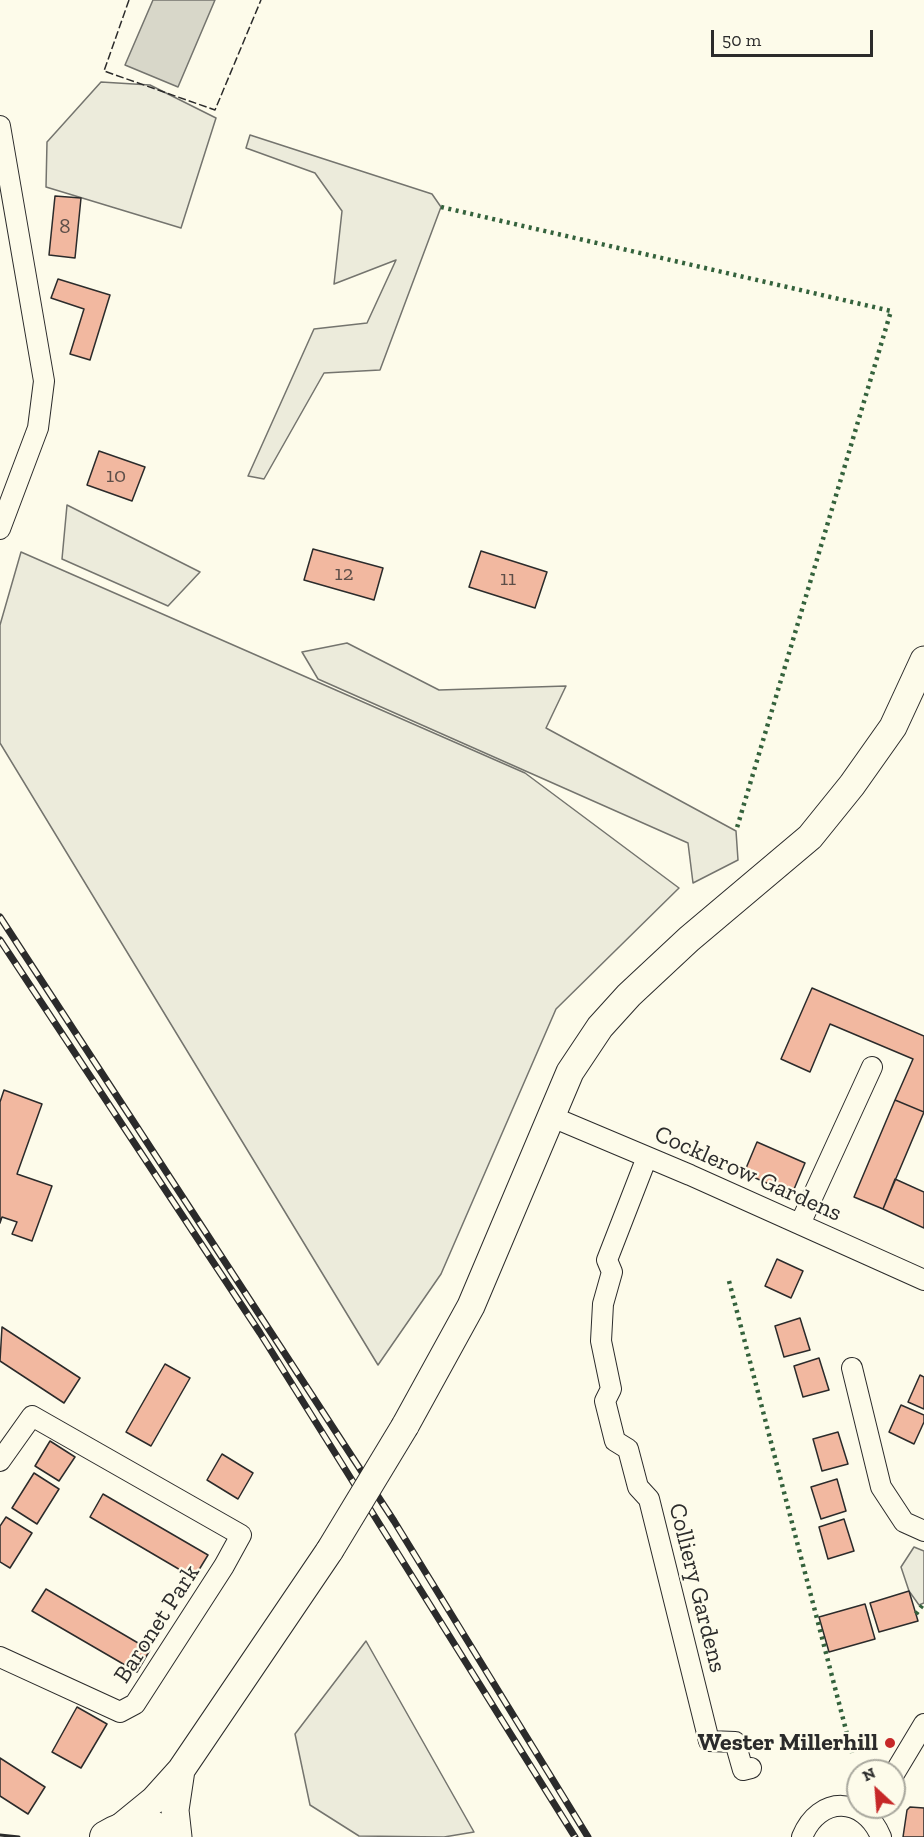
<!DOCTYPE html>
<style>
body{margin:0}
#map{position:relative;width:924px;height:1837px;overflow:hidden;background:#fdfbea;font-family:"Zilla Slab",serif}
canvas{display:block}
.north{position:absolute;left:846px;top:1759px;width:60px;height:60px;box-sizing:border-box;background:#fdfbea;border:2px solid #a9a89e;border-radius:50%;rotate:334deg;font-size:16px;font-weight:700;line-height:24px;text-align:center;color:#2b2b2b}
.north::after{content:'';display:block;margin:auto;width:21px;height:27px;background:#c62828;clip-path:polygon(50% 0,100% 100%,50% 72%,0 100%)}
.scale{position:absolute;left:711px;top:30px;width:162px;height:27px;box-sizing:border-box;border:3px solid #2b2b2b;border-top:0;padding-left:8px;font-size:18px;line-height:21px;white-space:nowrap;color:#2b2b2b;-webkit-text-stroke:4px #fdfbea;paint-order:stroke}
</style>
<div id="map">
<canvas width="924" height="1837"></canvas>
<div class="north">N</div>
<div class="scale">50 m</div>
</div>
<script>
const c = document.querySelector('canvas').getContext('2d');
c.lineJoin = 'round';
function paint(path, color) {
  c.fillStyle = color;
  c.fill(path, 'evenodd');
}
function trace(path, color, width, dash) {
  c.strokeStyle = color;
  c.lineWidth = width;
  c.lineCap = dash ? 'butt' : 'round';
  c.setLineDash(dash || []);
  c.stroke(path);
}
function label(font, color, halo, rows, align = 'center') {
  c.font = font + ' "Zilla Slab",serif';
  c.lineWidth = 4.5;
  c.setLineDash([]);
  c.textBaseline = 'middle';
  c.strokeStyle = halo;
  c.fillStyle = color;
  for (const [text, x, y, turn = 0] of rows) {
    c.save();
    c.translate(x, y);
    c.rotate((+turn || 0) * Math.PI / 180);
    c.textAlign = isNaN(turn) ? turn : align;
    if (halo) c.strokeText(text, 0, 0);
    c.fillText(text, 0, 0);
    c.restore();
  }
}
const green = new Path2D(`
 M 101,82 L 150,85 L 216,118 L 181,228 L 46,187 L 47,142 Z
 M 250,135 L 432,194 L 441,207 L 380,370 L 324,373 L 264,479 L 248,476 L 314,329 L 367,323 L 396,260 L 334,284 L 342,211 L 315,173 L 246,148 Z
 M 67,505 L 200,572 L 168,606 L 62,559 Z
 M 21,552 L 525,773 L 679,888 L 556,1009 L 441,1274 L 378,1365 L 0,743 L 0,625 Z
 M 347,643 L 439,690 L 566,686 L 546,728 L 736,831 L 738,860 L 693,883 L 688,843 L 318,679 L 302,652 Z
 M 914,1547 L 924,1551 L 924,1603 L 919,1605 L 909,1591 L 901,1567 Z
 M 366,1641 L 474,1832 L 444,1837 L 359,1836 L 310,1805 L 295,1734 Z`);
const water = new Path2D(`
 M 153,0 L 215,0 L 178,87 L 125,65 Z`);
const building = new Path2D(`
 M 55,196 L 81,198 L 75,258 L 49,255 Z
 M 58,279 L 110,295 L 90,360 L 70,354 L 84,309 L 51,298 Z
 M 99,451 L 145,467 L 132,501 L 87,485 Z
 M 313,549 L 383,568 L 374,600 L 304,580 Z
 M 481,551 L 547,572 L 535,608 L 469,587 Z
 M 812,988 L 924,1036 L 924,1112 L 895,1100 L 913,1059 L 830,1024 L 810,1072 L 781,1059 Z
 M 4,1090 L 42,1104 L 17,1174 L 52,1186 L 32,1241 L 12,1234 L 17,1222 L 2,1217 L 0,1223 L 0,1102 Z
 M 895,1100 L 924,1112 L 883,1209 L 854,1197 Z
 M 757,1142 L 805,1163 L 792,1194 L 744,1173 Z
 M 895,1179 L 924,1192 L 924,1228 L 883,1209 Z
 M 777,1259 L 803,1271 L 791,1298 L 765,1286 Z
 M 800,1318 L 810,1350 L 784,1357 L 775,1326 Z
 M 2,1327 L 80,1378 L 64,1403 L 0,1361 Z
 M 819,1358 L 829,1390 L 803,1397 L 794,1366 Z
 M 165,1364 L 190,1378 L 151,1446 L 126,1432 Z
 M 920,1375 L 924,1377 L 924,1409 L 908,1402 Z
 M 901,1405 L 924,1415 L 924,1422 L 914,1444 L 889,1432 Z
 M 838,1432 L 848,1464 L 822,1471 L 813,1439 Z
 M 50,1441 L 75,1457 L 59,1481 L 35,1466 Z
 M 222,1454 L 253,1473 L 238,1499 L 207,1480 Z
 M 34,1473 L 59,1489 L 37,1524 L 12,1508 Z
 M 837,1479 L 846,1511 L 821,1519 L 811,1487 Z
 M 103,1494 L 208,1555 L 194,1578 L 90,1517 Z
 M 6,1517 L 32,1533 L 10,1568 L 0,1562 L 0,1526 Z
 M 844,1519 L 854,1551 L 828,1559 L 819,1527 Z
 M 46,1589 L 150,1650 L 137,1672 L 32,1611 Z
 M 909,1591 L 918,1621 L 879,1632 L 870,1603 Z
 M 865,1604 L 875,1639 L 829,1652 L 819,1617 Z
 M 77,1707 L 107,1724 L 81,1768 L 52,1752 Z
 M 0,1758 L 45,1787 L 28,1814 L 0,1796 Z
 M 910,1807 L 924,1808 L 924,1837 L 903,1837 L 907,1810 Z`);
const minor = new Path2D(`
 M 0,126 L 44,381 L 38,428 L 0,529
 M 550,1116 L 690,1175 L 924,1280
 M 647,1157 L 607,1260 L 612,1272 L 603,1304 L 601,1341 L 611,1389 L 605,1401 L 615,1441 L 628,1449 L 638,1487 L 649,1499 L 709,1741 L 735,1742 L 743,1770 L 751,1768
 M 800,1224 L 872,1067
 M 852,1368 L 881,1487 L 904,1522 L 924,1531
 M 0,1461 L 32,1416 L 241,1535 L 224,1566 L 135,1704 L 120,1712 L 0,1657
 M 894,1774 L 924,1724
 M 802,1837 C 819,1795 864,1796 881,1837`);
const secondary = new Path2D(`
 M 405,1426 L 471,1306 L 570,1072 L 600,1027 L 629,995 L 689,939 L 810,837 L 852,785 L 893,727 L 924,660
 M 116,1831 L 154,1800 L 181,1770 L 330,1550
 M 178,1837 L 175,1810 L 181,1770`);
const primary = new Path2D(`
 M 106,1837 C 128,1823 152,1822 174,1837`);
const rail = new Path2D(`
 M 0,917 L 394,1521 L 588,1837
 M 0,940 L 260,1333 L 575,1837`);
const secondaryBridge = new Path2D(`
 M 330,1550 L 405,1426`);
const hedge = new Path2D(`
 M 441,207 L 891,311 L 736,831
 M 729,1281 L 852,1753
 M 916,1614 L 924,1603`);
const fence = new Path2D(`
 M 129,0 L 104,71 L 215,110 L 261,0`);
const wall = new Path2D(`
 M 0,1835 L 19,1837`);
const markers = [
 [890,1743,6,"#c62828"]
];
const numberNames = [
 ["8",65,227],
 ["10",116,476],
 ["12",344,574],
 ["11",508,579]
];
const streetNames = [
 ["Cocklerow Gardens",748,1174,24],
 ["Colliery Gardens",697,1588,76],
 ["Baronet Park",157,1624,-57]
];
const poiNames = [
 ["Wester Millerhill",878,1743]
];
paint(green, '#ecebdb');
trace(green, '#74746e', 1.5);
paint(water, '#d8d7c9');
trace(water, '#74746e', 1.5);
paint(building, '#f2b8a0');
trace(building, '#2b2b2b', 1.5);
trace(minor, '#2b2b2b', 22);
trace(secondary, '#2b2b2b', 29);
trace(primary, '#2b2b2b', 34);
trace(minor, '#fdfbea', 20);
trace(secondary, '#fdfbea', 27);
trace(primary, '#fdfbea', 32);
trace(rail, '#2b2b2b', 7);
trace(rail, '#fdfbea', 4.5, [14]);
trace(secondaryBridge, '#2b2b2b', 29, []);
trace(secondaryBridge, '#fdfbea', 27);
trace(hedge, '#34623c', 4.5, [3, 4.5]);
trace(fence, '#2b2b2b', 1.5, [8, 3]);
trace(wall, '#2b2b2b', 3);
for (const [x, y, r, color] of markers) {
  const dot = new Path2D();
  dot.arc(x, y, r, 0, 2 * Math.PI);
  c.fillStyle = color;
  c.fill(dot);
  trace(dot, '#fdfbea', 2);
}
label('21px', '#5d4e48', null, numberNames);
label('24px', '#2b2b2b', '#fdfbea', streetNames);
label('bold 24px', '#2b2b2b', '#fdfbea', poiNames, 'right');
</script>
